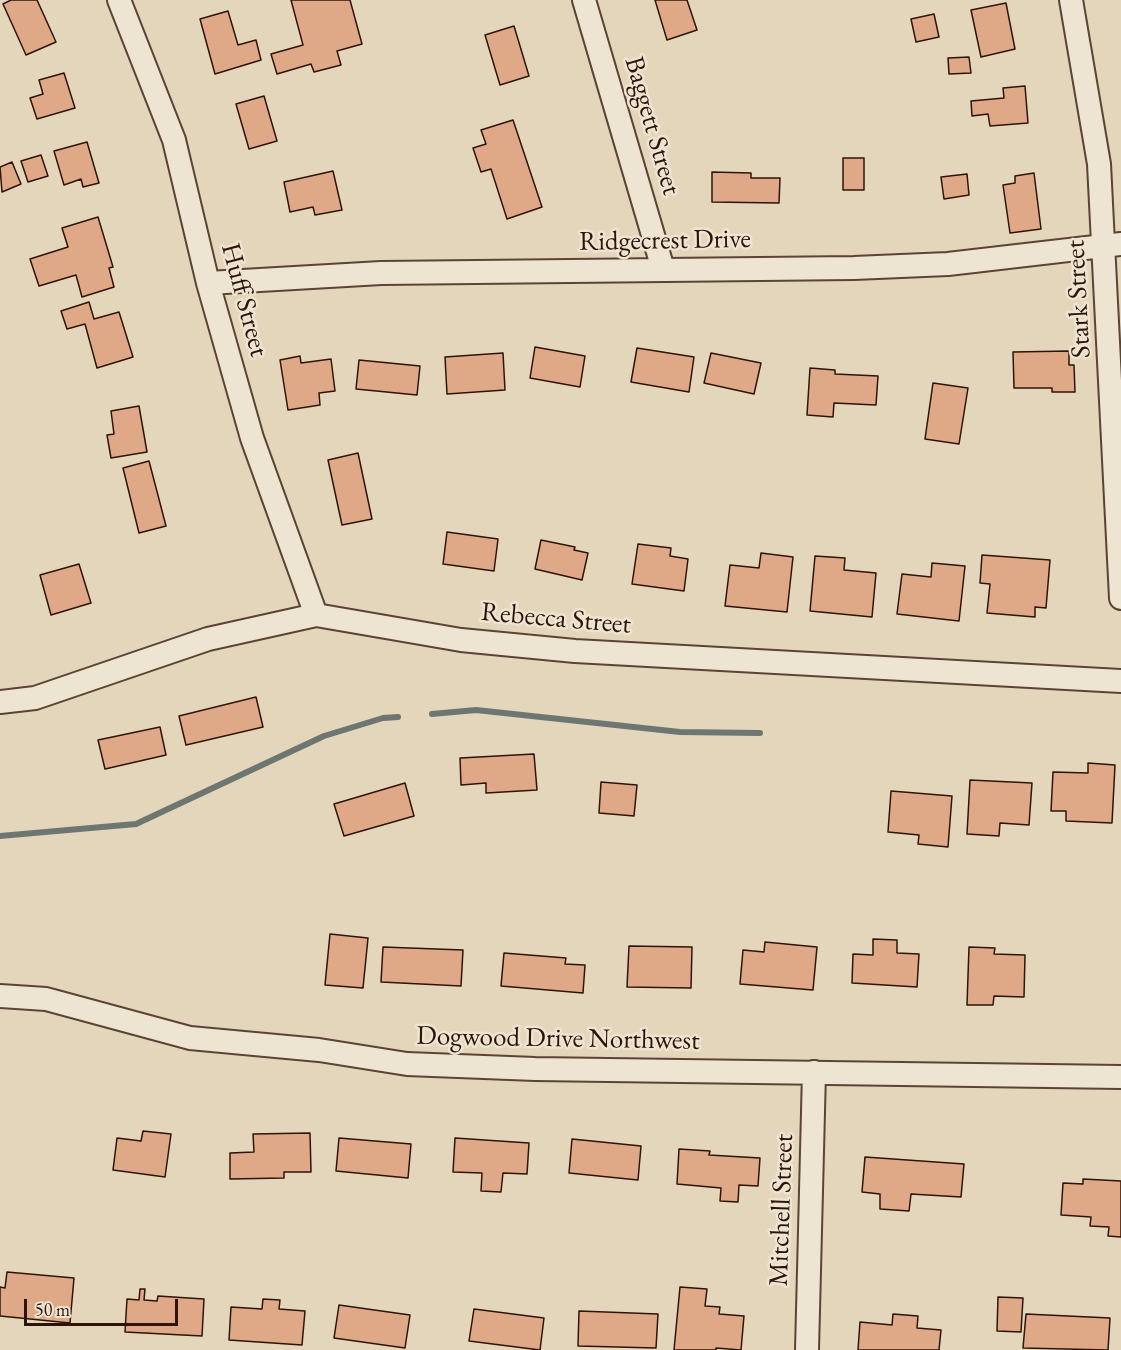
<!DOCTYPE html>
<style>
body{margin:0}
#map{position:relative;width:1121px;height:1350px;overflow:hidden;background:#e4d6ba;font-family:"EB Garamond",serif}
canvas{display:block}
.scale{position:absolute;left:24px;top:1299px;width:154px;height:27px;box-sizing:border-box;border:3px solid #2e1408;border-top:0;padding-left:8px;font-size:18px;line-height:21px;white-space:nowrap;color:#2e1408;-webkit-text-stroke:4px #ede4d2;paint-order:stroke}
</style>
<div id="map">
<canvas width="1121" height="1350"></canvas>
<div class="scale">50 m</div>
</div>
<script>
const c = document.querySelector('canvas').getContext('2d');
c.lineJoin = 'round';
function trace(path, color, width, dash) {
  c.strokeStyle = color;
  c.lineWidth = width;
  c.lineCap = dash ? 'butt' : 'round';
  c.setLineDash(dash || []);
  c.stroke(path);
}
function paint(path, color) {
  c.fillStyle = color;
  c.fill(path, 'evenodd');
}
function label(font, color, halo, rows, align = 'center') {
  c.font = font + ' "EB Garamond",serif';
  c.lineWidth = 5;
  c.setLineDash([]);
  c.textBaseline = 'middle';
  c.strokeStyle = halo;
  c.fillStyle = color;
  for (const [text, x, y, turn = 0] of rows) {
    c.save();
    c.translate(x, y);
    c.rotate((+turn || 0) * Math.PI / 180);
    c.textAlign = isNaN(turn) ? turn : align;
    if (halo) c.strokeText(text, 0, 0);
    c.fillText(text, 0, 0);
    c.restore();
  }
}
const stream = new Path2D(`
 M 432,714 L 476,710 L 680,732 L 760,733
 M 0,836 L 136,824 L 324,736 L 383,718 L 398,717`);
const building = new Path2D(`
 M 11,0 L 37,0 L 56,42 L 26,55 L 3,4 Z
 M 291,0 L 350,0 L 362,44 L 337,51 L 341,65 L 314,72 L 311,64 L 277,74 L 271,54 L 303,45 Z
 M 655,0 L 687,0 L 697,30 L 667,40 Z
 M 1006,3 L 1015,49 L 981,57 L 971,10 Z
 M 228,11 L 238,45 L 256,40 L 261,60 L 215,74 L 200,19 Z
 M 934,14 L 939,37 L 916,42 L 911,19 Z
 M 514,26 L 529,76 L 500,85 L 485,35 Z
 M 969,57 L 971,73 L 949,74 L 948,58 Z
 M 64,73 L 75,108 L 37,119 L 30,98 L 43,94 L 39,80 Z
 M 1025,86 L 1028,123 L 990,126 L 988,114 L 972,116 L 971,101 L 1004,98 L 1003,88 Z
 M 264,96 L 277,141 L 249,149 L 236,104 Z
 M 513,120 L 542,207 L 507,219 L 491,169 L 481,172 L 473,148 L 486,144 L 481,130 Z
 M 87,142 L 99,183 L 83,187 L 81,179 L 64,185 L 54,151 Z
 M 41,155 L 48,176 L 28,182 L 21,161 Z
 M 843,158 L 864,158 L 864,190 L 843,190 Z
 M 12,162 L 21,184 L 2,192 L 0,167 Z
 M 333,171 L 342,210 L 315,215 L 313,207 L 290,212 L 284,182 Z
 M 712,172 L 751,173 L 751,178 L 780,178 L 779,203 L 712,202 Z
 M 1034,173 L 1041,229 L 1010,233 L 1003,185 L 1015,183 L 1015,176 Z
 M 967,174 L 969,195 L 944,199 L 941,177 Z
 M 98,217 L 113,267 L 109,268 L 114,287 L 82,297 L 76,275 L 39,286 L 30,259 L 68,247 L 62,228 Z
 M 89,302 L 94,319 L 119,312 L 133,357 L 97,368 L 85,324 L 67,329 L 61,311 Z
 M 535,347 L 585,356 L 580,387 L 530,378 Z
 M 637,348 L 694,357 L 689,392 L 631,382 Z
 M 1069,351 L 1069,365 L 1074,365 L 1075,392 L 1052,392 L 1052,388 L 1014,388 L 1013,352 Z
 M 503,353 L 505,390 L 447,394 L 445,357 Z
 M 711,353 L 761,363 L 754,394 L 704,383 Z
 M 300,356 L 301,363 L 331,359 L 335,391 L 319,393 L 320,405 L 288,410 L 280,360 Z
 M 359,360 L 420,366 L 417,395 L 356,389 Z
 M 810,368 L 835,370 L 835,374 L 878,376 L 876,405 L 834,403 L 833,417 L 807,415 Z
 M 933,383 L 968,388 L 959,444 L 925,439 Z
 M 139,406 L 147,452 L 111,458 L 107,435 L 114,434 L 111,411 Z
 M 358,453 L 372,519 L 342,525 L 328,460 Z
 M 149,461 L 166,526 L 139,533 L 123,468 Z
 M 447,532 L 498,539 L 494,571 L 443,564 Z
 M 541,540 L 575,547 L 574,550 L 588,553 L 582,580 L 535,569 Z
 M 638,544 L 671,548 L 670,556 L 688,559 L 684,591 L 632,584 Z
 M 761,553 L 793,557 L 787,612 L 725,606 L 730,565 L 759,568 Z
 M 982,555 L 1050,560 L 1046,608 L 1035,607 L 1035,617 L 987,613 L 990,584 L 980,583 Z
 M 815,556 L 845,558 L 844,570 L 876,573 L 872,617 L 810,611 Z
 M 932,563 L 965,566 L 959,621 L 897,614 L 902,574 L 931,577 Z
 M 79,564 L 91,603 L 51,615 L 40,575 Z
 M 256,697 L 263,727 L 186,745 L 179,716 Z
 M 160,727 L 166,755 L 105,769 L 98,740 Z
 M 534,754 L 537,790 L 486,793 L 486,783 L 461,785 L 460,758 Z
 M 1088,763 L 1115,765 L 1112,823 L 1066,821 L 1066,811 L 1051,811 L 1053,772 L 1088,773 Z
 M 970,780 L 1032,783 L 1029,825 L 1000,823 L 999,836 L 967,834 Z
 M 601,782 L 637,785 L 634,816 L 599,813 Z
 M 405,783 L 414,816 L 344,836 L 334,804 Z
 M 891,791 L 952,796 L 948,847 L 918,844 L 919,835 L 888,832 Z
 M 330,934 L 368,938 L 363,988 L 325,985 Z
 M 873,939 L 897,940 L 897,953 L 919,954 L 917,987 L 852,983 L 853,954 L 873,955 Z
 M 765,942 L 817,947 L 813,990 L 740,984 L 743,950 L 764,952 Z
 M 629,946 L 692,947 L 691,988 L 627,987 Z
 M 383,947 L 463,950 L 461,986 L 381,982 Z
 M 969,947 L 995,948 L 994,954 L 1025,955 L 1024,997 L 994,996 L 993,1005 L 967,1005 Z
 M 504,953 L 566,958 L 565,964 L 585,965 L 583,993 L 501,986 Z
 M 143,1131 L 171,1134 L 165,1177 L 113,1170 L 117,1138 L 141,1141 Z
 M 310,1133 L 311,1172 L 284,1172 L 284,1178 L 230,1179 L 230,1153 L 254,1152 L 253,1134 Z
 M 339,1138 L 411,1144 L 408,1178 L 336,1171 Z
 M 455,1138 L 529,1143 L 527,1174 L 503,1173 L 501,1192 L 481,1191 L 482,1173 L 453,1172 Z
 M 572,1139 L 641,1146 L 638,1180 L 569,1173 Z
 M 679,1149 L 710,1151 L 709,1155 L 760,1158 L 758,1186 L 739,1185 L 738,1202 L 720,1201 L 721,1188 L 677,1184 Z
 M 865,1157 L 964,1164 L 961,1197 L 911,1194 L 909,1211 L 880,1209 L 880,1194 L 862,1192 Z
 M 1083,1179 L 1121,1181 L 1121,1237 L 1108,1236 L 1109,1227 L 1090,1226 L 1091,1217 L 1061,1215 L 1063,1183 L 1083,1184 Z
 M 7,1272 L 74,1278 L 70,1323 L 0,1316 L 0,1287 L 5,1288 Z
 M 680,1287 L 707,1289 L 705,1306 L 720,1307 L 719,1314 L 744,1316 L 741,1350 L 716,1348 L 716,1350 L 674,1350 Z
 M 140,1289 L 145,1289 L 144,1300 L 157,1301 L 158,1296 L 204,1299 L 202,1336 L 125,1332 L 127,1299 L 139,1300 Z
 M 998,1297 L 1023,1298 L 1021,1332 L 997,1331 Z
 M 263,1299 L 280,1300 L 279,1309 L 305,1311 L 302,1345 L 229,1340 L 231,1307 L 262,1309 Z
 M 339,1305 L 410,1315 L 405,1348 L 334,1338 Z
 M 474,1309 L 544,1318 L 540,1350 L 469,1341 Z
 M 579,1311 L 658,1314 L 656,1348 L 578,1346 Z
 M 893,1314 L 918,1316 L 917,1328 L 941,1330 L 939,1350 L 858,1350 L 860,1322 L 892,1325 Z
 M 1026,1314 L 1110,1318 L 1108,1350 L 1023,1348 Z`);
const street = new Path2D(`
 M 119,0 L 174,140 L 208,283 L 252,438 L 316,615
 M 584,0 L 663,269
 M 1071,0 L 1099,164 L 1121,598
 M 208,283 L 381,273 L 854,268 L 948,264 L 1121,244
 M 0,702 L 35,698 L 208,639 L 316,615 L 461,640 L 575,651 L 1121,681
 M 0,996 L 46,999 L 190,1038 L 319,1050 L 407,1064 L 535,1069 L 1121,1077
 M 807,1350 L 814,1072`);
const streetNames = [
 ["Baggett Street",652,126,74],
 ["Ridgecrest Drive",665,241,-1],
 ["Stark Street",1079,299,-93],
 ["Huff Street",244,300,75],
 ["Rebecca Street",556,619,5],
 ["Dogwood Drive Northwest",558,1039,1],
 ["Mitchell Street",782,1210,-88]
];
trace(stream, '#6e7672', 6);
paint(building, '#dfa987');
trace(building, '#2e1408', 1.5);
trace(street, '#5c4434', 26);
trace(street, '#ede4d2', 22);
label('27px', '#2e1408', '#ede4d2', streetNames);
</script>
